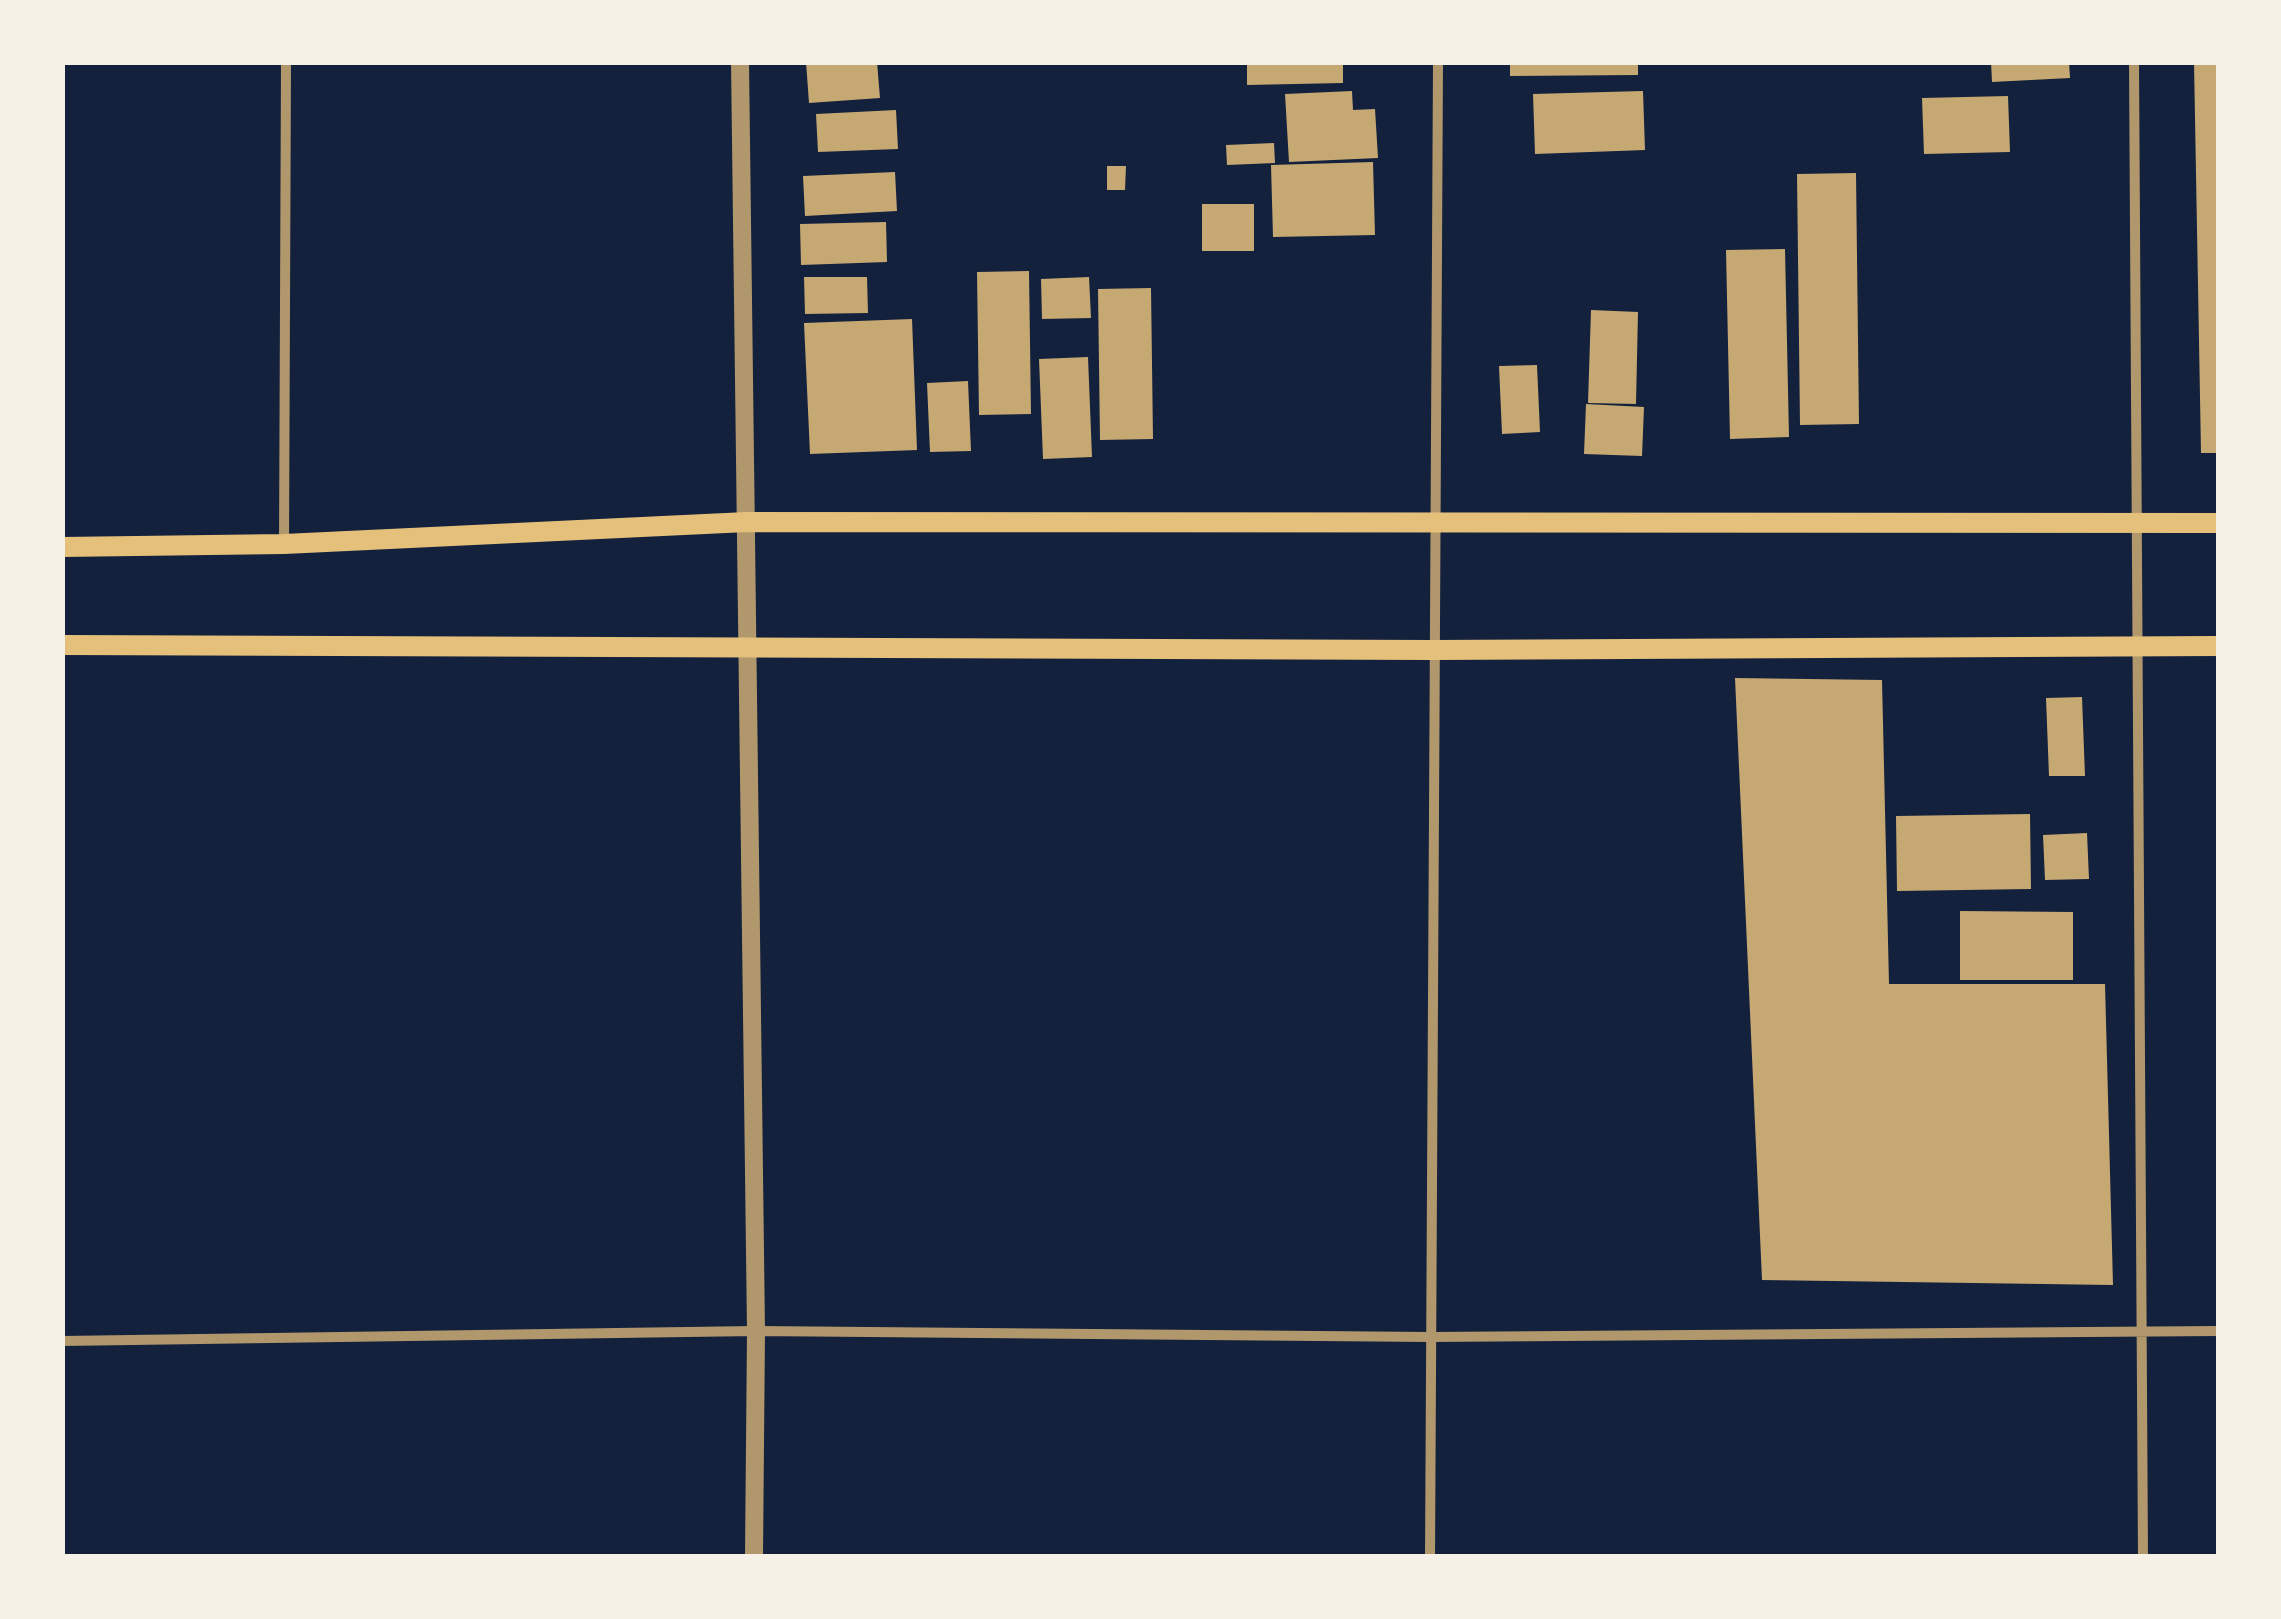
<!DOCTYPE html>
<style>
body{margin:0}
#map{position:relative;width:2281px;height:1619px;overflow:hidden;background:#14213d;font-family:"PT Sans",sans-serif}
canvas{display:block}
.frame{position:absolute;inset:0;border:65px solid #f6f1e7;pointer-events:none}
</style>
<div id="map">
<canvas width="2281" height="1619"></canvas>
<div class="frame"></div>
</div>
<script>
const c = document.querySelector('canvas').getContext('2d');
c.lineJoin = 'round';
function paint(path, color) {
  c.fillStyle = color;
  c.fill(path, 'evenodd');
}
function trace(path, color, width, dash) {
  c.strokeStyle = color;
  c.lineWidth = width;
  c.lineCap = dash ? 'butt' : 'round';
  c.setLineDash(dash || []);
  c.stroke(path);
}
const building = new Path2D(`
 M 806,62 L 877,62 L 880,98 L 809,103 Z
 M 1247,62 L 1343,62 L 1343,83 L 1247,85 Z
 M 1510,62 L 1638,62 L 1638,75 L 1510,76 Z
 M 1991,62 L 2069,62 L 2070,78 L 1992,82 Z
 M 2194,62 L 2218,62 L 2218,453 L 2201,453 Z
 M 1352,91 L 1353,110 L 1375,109 L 1378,158 L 1289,162 L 1285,94 Z
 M 1643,91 L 1645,150 L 1535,154 L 1533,94 Z
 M 2008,96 L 2010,152 L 1924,154 L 1922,98 Z
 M 896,110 L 898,149 L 818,152 L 816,114 Z
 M 1274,143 L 1275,163 L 1227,165 L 1226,145 Z
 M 1373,162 L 1375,235 L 1273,237 L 1271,165 Z
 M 1107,166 L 1126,166 L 1125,190 L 1107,190 Z
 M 895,172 L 897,211 L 805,216 L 803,176 Z
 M 1856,173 L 1859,424 L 1800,425 L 1797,174 Z
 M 1202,204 L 1254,204 L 1254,251 L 1202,251 Z
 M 886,222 L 887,262 L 801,265 L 800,224 Z
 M 1785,249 L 1789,437 L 1730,439 L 1726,250 Z
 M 1029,271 L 1031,414 L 979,415 L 977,272 Z
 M 804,277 L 867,277 L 868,313 L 805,314 Z
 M 1089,277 L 1091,318 L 1042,319 L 1041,279 Z
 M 1151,288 L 1153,439 L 1100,440 L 1098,289 Z
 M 1591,310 L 1638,312 L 1636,404 L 1588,403 Z
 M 912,319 L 917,450 L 810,454 L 804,323 Z
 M 1088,357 L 1092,457 L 1043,459 L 1039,359 Z
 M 1537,365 L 1540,432 L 1502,434 L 1499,366 Z
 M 968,381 L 971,451 L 930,452 L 927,383 Z
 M 1586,404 L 1644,407 L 1642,456 L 1584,454 Z
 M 1735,678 L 1882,680 L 1889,984 L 2105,984 L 2113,1285 L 1762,1280 Z
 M 2082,697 L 2085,776 L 2049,776 L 2046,698 Z
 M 2030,814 L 2031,889 L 1897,891 L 1896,816 Z
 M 2087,833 L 2089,879 L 2045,880 L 2043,835 Z
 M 1960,911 L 2073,912 L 2073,980 L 1960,980 Z`);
const minor = new Path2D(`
 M 2134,62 L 2143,1556
 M 284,544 L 286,62
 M 62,1341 L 756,1331 L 1430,1337 L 2218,1331
 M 1430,1556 L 1438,62`);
const tertiary = new Path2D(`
 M 740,62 L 756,1331 L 754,1556`);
const secondary = new Path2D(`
 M 62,547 L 284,544 L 747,522 L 2218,523
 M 62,645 L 1433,650 L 2218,646`);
paint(building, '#c6a872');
trace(minor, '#b1986c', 10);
trace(tertiary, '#b1986c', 18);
trace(secondary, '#e5c07b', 20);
</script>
